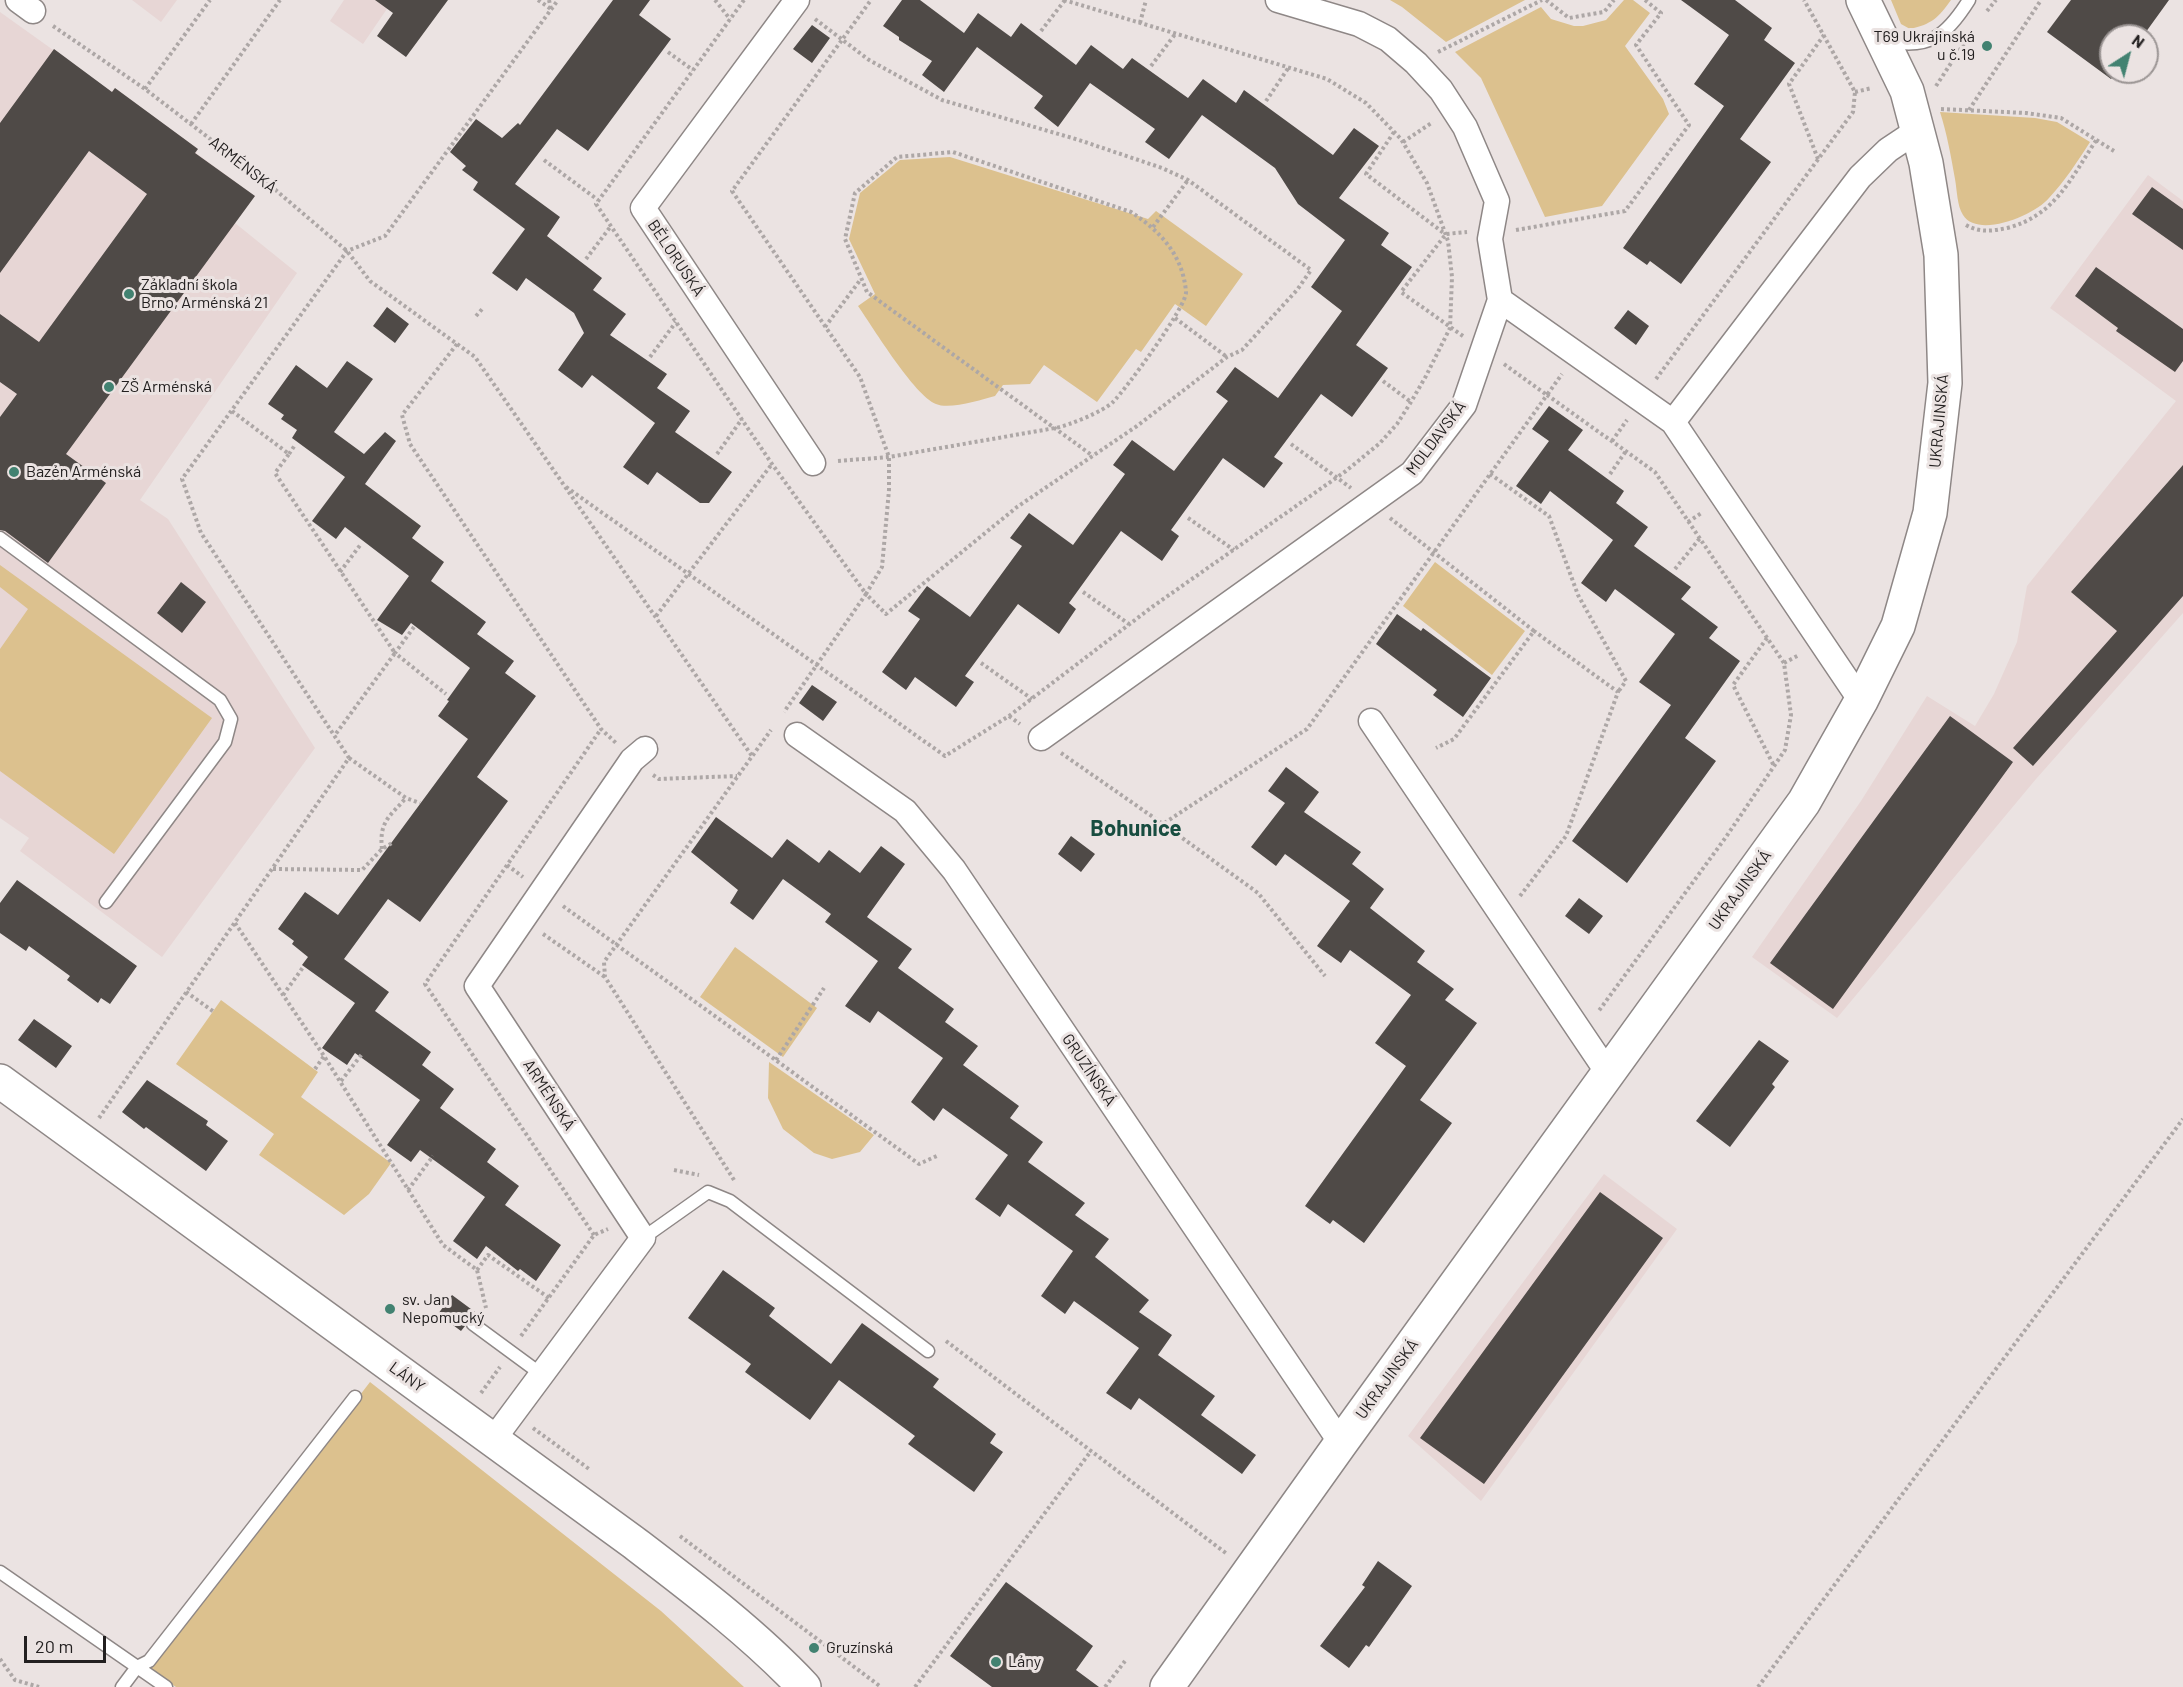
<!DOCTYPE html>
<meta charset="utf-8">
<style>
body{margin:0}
#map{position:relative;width:2183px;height:1687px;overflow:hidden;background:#ebe3e2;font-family:Barlow,sans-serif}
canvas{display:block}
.north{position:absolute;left:2099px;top:24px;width:60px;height:60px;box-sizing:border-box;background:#ebe3e2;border:2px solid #9b9594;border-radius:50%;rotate:36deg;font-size:16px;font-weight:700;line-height:24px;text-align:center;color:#232020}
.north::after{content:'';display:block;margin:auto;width:21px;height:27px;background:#428271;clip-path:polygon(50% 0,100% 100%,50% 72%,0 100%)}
.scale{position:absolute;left:24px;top:1636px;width:82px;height:27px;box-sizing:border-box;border:3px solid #232020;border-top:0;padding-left:8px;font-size:18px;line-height:21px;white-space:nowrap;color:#232020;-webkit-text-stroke:4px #ebe3e2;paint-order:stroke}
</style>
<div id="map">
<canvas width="2183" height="1687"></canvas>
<div class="north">N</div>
<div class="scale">20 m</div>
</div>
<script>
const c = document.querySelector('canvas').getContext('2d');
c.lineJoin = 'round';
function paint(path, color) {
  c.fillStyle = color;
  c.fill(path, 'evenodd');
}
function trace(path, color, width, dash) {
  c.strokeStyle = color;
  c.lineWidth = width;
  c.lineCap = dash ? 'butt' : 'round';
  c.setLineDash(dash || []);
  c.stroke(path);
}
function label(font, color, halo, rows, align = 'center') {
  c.font = font + ' Barlow,sans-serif';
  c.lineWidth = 6;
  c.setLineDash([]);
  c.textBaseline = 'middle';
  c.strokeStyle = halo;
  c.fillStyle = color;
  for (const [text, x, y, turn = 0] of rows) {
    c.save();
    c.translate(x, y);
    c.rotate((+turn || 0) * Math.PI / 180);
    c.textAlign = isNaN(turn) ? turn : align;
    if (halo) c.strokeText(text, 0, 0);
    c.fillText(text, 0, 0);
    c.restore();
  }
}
const built = new Path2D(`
 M 132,0 L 177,0 L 161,22 Z
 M 344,0 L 393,0 L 363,44 L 330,21 Z
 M 0,12 L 112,92 L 115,88 L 198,149 L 196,153 L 255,196 L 235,223 L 297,273 L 140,500 L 168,519 L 315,748 L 162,957 L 20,851 L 29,838 L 0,818 Z
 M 2148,175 L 2183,201 L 2183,613 L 2036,779 L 1837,1018 L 1752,957 L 1861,801 L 1927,696 L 1975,726 L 1994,694 L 2017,642 L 2027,586 L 2176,401 L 2050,308 Z
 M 1604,1174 L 1677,1229 L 1481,1501 L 1408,1436 Z`);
const green = new Path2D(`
 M 1390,0 L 1525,0 L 1446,42 L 1402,7 Z
 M 1624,0 L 1633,0 L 1650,13 L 1625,46 L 1663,99 L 1669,114 L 1602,206 L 1545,217 L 1481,78 L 1455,52 L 1541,7 L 1551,19 L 1574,26 L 1583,26 L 1606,20 Z
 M 1891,0 L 1951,0 C 1938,18 1932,24 1910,29 L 1901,24 Z
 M 1940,112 L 2035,118 L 2057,122 L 2090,142 C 2078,161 2064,182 2049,198 C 2035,215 1978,239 1963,215 C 1957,206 1957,190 1955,179 C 1951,156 1947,134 1940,112 Z
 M 950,157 L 1148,219 L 1156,211 L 1243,274 L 1206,326 L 1175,304 L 1141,352 L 1136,349 L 1097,402 L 1044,365 L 1030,384 L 1003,385 L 995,396 C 981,400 949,410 936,404 C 914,395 874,329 858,306 L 875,294 L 849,239 L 860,193 L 900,160 Z
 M 1435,562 L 1525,631 L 1492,675 L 1403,606 Z
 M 0,565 L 212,718 L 114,854 L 0,771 L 0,649 L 28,609 L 0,587 Z
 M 735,947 L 817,1008 L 783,1057 L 700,997 Z
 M 221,1000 L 318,1072 L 301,1097 L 391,1163 L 369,1194 L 344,1215 L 259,1155 L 274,1134 L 176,1064 Z
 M 769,1062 L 874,1135 L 860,1152 L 832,1159 L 814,1153 L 783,1129 L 768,1098 Z
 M 370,1382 L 661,1611 L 744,1687 L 176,1687 L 150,1669 Z`);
const building = new Path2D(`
 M 375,0 L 448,0 L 406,57 L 377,36 L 393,13 Z
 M 613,0 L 650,0 L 639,15 L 671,39 L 588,151 L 557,129 L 515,184 L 560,217 L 547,236 L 602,278 L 593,290 L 626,314 L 610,335 L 667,374 L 657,388 L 690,411 L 675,432 L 732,472 L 709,503 L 700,503 L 657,472 L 648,485 L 623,467 L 655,423 L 592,375 L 582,388 L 558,370 L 584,333 L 574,313 L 526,278 L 517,291 L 492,273 L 525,229 L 473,190 L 478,182 L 462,170 L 466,166 L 450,152 L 476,119 L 502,138 L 518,123 L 520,125 Z
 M 902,0 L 920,0 L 964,33 L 978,13 L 1011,37 L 1021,23 L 1076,65 L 1091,45 L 1123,69 L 1132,58 L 1188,98 L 1203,79 L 1236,103 L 1244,90 L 1333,155 L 1354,128 L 1379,146 L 1339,198 L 1389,233 L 1381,245 L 1412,267 L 1356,345 L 1388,368 L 1352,417 L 1321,394 L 1274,457 L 1283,463 L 1264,488 L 1223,458 L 1171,530 L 1179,536 L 1162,561 L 1121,531 L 1069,603 L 1076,609 L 1059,634 L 1018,604 L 965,676 L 974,682 L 956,707 L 915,677 L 906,690 L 882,672 L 920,619 L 908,611 L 927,586 L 970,617 L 1022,546 L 1010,538 L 1029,513 L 1073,545 L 1125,474 L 1113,465 L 1132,440 L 1174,471 L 1228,401 L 1216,392 L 1235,367 L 1278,398 L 1342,311 L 1311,287 L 1345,240 L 1298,204 L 1275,168 L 1202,115 L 1169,159 L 1145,142 L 1155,129 L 1090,83 L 1058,127 L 1034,108 L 1043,96 L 977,47 L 944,92 L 922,75 L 932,61 L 899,40 L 899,37 L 883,26 Z
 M 1681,0 L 1735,0 L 1772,28 L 1764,40 L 1795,63 L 1740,139 L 1771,162 L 1681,284 L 1650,261 L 1647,265 L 1623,248 L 1724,106 L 1694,84 L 1729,35 Z
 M 2071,0 L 2169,0 L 2143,36 L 2111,36 L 2111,72 L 2117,72 L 2111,79 L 2047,32 Z
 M 812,25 L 830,38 L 812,63 L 793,49 Z
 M 54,49 L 112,92 L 115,88 L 198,149 L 195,153 L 255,196 L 66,454 L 106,483 L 48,563 L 5,531 L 0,530 L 0,417 L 17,394 L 0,382 L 0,314 L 39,342 L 147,194 L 89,151 L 0,273 L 0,123 Z
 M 2152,187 L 2183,209 L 2183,250 L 2132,214 Z
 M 2096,267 L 2183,329 L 2183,361 L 2175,372 L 2116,331 L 2118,328 L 2075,296 Z
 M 387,307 L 409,324 L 395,343 L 373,326 Z
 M 1628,310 L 1649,326 L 1636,345 L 1614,328 Z
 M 347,361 L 373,379 L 334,432 L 364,454 L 385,432 L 396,441 L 365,484 L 421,526 L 412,538 L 444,562 L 431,581 L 486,622 L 477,634 L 514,661 L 505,673 L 536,696 L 477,777 L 508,801 L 420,922 L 388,899 L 344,959 L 389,992 L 375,1011 L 431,1052 L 422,1065 L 454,1089 L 440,1108 L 496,1149 L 487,1162 L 519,1186 L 505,1205 L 561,1245 L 536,1281 L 520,1269 L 518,1271 L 486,1246 L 477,1259 L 453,1241 L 485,1197 L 420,1150 L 411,1162 L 387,1145 L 420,1100 L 355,1053 L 347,1065 L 322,1048 L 355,1003 L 302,965 L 308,957 L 292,944 L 294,941 L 278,929 L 305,892 L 338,915 L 468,739 L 438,716 L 449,701 L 447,700 L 470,668 L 411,623 L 402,635 L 377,620 L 409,576 L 345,527 L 336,539 L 312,521 L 345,477 L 292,438 L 297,430 L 281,419 L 284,415 L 268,404 L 296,365 L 327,388 Z
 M 1549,406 L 1583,430 L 1568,450 L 1624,491 L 1616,503 L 1648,527 L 1634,546 L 1691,587 L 1681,599 L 1718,627 L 1709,638 L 1740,661 L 1685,738 L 1716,761 L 1627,883 L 1572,841 L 1671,705 L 1639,682 L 1675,634 L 1615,589 L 1606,602 L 1581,583 L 1613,540 L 1550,491 L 1541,504 L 1516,486 L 1549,441 L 1532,429 Z
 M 2183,465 L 2183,596 L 2033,766 L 2013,748 L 2117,631 L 2071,592 Z
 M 181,582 L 206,602 L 182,633 L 157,613 Z
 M 1397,614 L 1421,631 L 1423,628 L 1491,678 L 1463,717 L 1433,695 L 1437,690 L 1376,644 Z
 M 812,685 L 837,702 L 823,721 L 799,703 Z
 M 1950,716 L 2013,762 L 1833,1009 L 1770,963 Z
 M 1286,767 L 1319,792 L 1304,812 L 1361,852 L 1352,864 L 1384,889 L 1370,908 L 1425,951 L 1417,962 L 1454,989 L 1445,1000 L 1477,1023 L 1420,1100 L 1452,1123 L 1364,1243 L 1333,1220 L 1330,1224 L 1305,1206 L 1406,1066 L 1375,1043 L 1411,995 L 1350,950 L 1341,963 L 1317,946 L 1350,901 L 1285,854 L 1276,866 L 1251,847 L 1285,803 L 1268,791 Z
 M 716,817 L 772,858 L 787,839 L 819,863 L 829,850 L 860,873 L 881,846 L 905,864 L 867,917 L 912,949 L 898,968 L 954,1009 L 945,1022 L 978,1046 L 963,1065 L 1019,1106 L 1010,1118 L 1043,1142 L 1028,1162 L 1085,1203 L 1075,1215 L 1109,1239 L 1095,1257 L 1149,1300 L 1139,1312 L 1172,1335 L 1158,1355 L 1215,1396 L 1201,1415 L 1256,1455 L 1242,1474 L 1139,1398 L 1131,1410 L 1106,1393 L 1139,1348 L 1074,1301 L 1065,1314 L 1041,1296 L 1073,1251 L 1008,1204 L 1000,1217 L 975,1199 L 1008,1155 L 943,1108 L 934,1121 L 911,1102 L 943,1058 L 878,1011 L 870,1023 L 845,1006 L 878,961 L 825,922 L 831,914 L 783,879 L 753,920 L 730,903 L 738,890 L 691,852 Z
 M 1071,836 L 1095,854 L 1081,872 L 1058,854 Z
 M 17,880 L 137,966 L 110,1004 L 101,998 L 98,1003 L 67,980 L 70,976 L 29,946 L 26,951 L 0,933 L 0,903 Z
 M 1579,898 L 1603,916 L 1589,934 L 1565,916 Z
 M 34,1019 L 72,1046 L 56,1068 L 18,1040 Z
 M 1759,1040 L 1789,1061 L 1772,1084 L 1775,1087 L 1730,1147 L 1696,1121 Z
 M 147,1080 L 208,1121 L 206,1125 L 228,1141 L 206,1171 L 146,1127 L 144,1129 L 122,1112 Z
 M 1600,1192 L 1663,1238 L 1484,1484 L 1420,1438 Z
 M 723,1270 L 775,1308 L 769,1316 L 831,1364 L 862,1323 L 939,1379 L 933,1387 L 996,1434 L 990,1443 L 1003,1452 L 974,1492 L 908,1444 L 915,1436 L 839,1380 L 810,1420 L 745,1372 L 751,1364 L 688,1318 Z
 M 452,1295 L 475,1312 L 466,1320 L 465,1326 L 461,1331 L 438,1314 Z
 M 1378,1561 L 1412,1586 L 1369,1647 L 1366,1645 L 1349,1668 L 1320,1646 L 1365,1587 L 1362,1585 Z
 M 1006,1582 L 1093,1646 L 1076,1670 L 1099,1687 L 992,1687 L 950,1656 Z`);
const path = new Path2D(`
 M 538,0 L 551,9
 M 549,0 L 551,9
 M 715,0 L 730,19
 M 744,0 L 596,204 L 772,464 L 866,594 L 784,712
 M 1546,0 L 1569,18 L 1604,12 L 1614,0
 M 1987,11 L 1996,0
 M 815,19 L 869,60 L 942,100 L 1079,140 L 1162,168 L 1188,180 L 1311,270 L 1297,290 L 1242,350 L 1227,357 L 1137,426 L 1017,507 L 886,614 L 866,594 L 882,567 L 889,490 L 889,457 L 860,377 L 732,191 L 871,0
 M 1140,23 L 1146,0
 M 53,26 L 145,89 L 265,181 L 347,251 L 370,281 L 475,357 L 752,756
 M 1041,31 L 1065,0
 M 668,52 L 693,70
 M 1438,52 L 1542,0
 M 1151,66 L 1176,33
 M 1936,86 L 1967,39
 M 145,89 L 210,0
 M 1855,92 L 1872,88
 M 1266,101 L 1289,67
 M 1941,109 L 2026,113 L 2061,118 L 2114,151
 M 1969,110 L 2041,0
 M 191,124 L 280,0
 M 1394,132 L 1366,174 L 1445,234
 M 1403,142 L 1433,122
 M 1818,159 L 1789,84 L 1824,35
 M 544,160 L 598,200
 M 1966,225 C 1980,233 1992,231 2007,228 C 2055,216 2071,178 2097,139
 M 1153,227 L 1188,180
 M 1516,230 L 1625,211 L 1689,125 L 1636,45 L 1661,13 L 1645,0
 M 586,259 L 611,226
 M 476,316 L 484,307
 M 1175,318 L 1227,357
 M 825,327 L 861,279
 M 1463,336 L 1401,292 L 1446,234 L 1467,232
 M 457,344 L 402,415 L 410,444 L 601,729 L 616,743
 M 650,357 L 676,322
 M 1504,364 L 1547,395 L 1562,374
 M 1656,379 L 1853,112 L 1855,92 L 1804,0
 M 1383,381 L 1411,402
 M 232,411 L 289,454 L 275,473 L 395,653 L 335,735
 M 1612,441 L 1627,420
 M 1291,444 L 1351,488
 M 289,454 L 295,445
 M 717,454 L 742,419
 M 838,461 L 889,457 L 1055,428 C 1068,426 1104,411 1113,402 C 1126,389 1187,306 1186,292 C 1183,255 1160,231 1131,212 L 953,152 L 897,157 L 855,193 L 845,239 L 867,292 L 1093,456
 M 1490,474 L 1549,516 L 1578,595 L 1626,681 L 1618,692
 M 1610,474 L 1626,451
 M 566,487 L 945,756 L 1009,716 L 1152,607 L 1346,471 L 1380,443 L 1397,424 L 1411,402 L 1426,376 L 1450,328 L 1452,277 L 1448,241 L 1427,183 L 1401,139 L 1366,103 L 1327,79 L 1064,0
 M 1188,518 L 1234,550
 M 1390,518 L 1534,631 L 1454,739 L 1436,748
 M 1688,522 L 1703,512
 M 1675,569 L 1700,538
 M 340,572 L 361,544
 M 1083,592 L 1129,624
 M 656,616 L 772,464
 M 414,627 L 395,653 L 446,694
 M 1767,638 L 1733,685 L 1774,766
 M 981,663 L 1032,699
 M 1784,663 L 1799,655
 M 1009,716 L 1020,724
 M 1061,753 L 1163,824 L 1307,729 L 1547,395 L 1655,472 L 1784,663 L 1791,715 L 1785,750 L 1726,837 L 1598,1012
 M 349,758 L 406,798 L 420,803
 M 653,775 L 659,779 L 737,776
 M 1163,824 L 1258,893 L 1325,976
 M 382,849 C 379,822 389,817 406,798
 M 507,865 L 523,877
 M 273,869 L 362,870 L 382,849 L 392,843
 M 1520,896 L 1566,836 L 1618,692 L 1534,631
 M 563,906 L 919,1164 L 939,1155
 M 235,923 L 324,1056 L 443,1245 L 477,1270 L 486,1308
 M 543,934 L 605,977
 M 186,992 L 214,1012
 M 283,995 L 304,966
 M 776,1060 L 824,988
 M 315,1069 L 324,1056
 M 341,1081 L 362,1054
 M 99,1118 L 349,758 L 201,533 L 182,479 L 347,251 L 385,236 L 558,0
 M 674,1170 L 699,1175
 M 734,1180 L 605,977 L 604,962 L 771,730
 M 408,1190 L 433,1156
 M 594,1235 L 425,984 L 601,729
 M 477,1270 L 488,1255 L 549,1298
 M 521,1336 L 594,1235 L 608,1229
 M 946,1341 L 1227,1554
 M 481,1393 L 500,1367
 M 533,1428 L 589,1469
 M 680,1536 L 881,1687
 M 0,1659 L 15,1680 L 39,1687
 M 915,1687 L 1091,1451
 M 1105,1687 L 1125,1661
 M 1758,1687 L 2183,1119`);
const lane = new Path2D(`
 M 1887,41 C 1930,50 1947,35 1969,0
 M 0,538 L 220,700 L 231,719 L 225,742 L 106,902
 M 643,1238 L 708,1192 L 730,1201 L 928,1351
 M 473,1324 L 541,1374
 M 0,1572 L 166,1687
 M 122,1687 L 137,1667 L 149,1661 L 355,1397`);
const street = new Path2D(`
 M 18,0 L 33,11
 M 797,0 L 643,208 L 813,463
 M 1500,300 L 1673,422
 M 1861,701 L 1673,422 L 1860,177 L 1888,150 L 1918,130
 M 1371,721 L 1608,1073
 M 797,735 L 905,811 L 954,870 L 1341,1443
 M 1041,738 L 1412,473 L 1464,405 L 1500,300 L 1490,239 L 1497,201 L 1465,127 L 1441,90 L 1416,63 L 1388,39 L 1359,24 L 1278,0
 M 493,1440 L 643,1238 L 477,986 L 632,760 L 645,749`);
const secondary = new Path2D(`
 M 0,1081 L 633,1542 C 692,1587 753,1633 804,1687
 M 1167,1687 L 1341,1443 L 1804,802 L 1861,701 L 1898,626 L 1930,513 L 1945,383 L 1941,255 L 1926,163 L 1907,91 L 1863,0`);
const markers = [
 [1987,46,6,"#428271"],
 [129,294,6,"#428271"],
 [109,387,6,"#428271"],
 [14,472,6,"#428271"],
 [390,1309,6,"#428271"],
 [814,1648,6,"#428271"],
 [996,1662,6,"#428271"]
];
const poiNames = [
 ["T69 Ukrajinská",1975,37,"right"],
 ["u č.19",1975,55,"right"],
 ["Základní škola",141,285],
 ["Brno, Arménská 21",141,303],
 ["ZŠ Arménská",121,387],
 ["Bazén Arménská",26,472],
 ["sv. Jan",402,1300],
 ["Nepomucký",402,1318],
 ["Gruzínská",826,1648],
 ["Lány",1008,1662]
];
const streetNames = [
 ["ARMÉNSKÁ",243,165,38],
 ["BĚLORUSKÁ",676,258,56],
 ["UKRAJINSKÁ",1939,421,-85],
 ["MOLDAVSKÁ",1436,438,-53],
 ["UKRAJINSKÁ",1740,890,-54],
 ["GRUZÍNSKÁ",1089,1070,56],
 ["ARMÉNSKÁ",549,1095,57],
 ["LÁNY",407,1377,36],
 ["UKRAJINSKÁ",1387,1379,-54]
];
const districtNames = [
 ["Bohunice",1136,829]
];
paint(built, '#e7d6d5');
paint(green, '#dcc18e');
paint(building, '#4f4a47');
trace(lane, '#8e8786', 15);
trace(street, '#8e8786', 27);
trace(secondary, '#8e8786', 36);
trace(path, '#ada7a6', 4, [3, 3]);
trace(lane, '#fff', 12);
trace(street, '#fff', 24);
trace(secondary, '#fff', 33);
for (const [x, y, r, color] of markers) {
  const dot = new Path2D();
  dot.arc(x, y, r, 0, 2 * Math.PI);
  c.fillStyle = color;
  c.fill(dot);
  trace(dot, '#ebe3e2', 2);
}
label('16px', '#232020', '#ebe3e2', poiNames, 'left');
label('16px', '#232020', '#ebe3e2', streetNames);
label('bold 22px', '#184d40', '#ebe3e2', districtNames);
</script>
